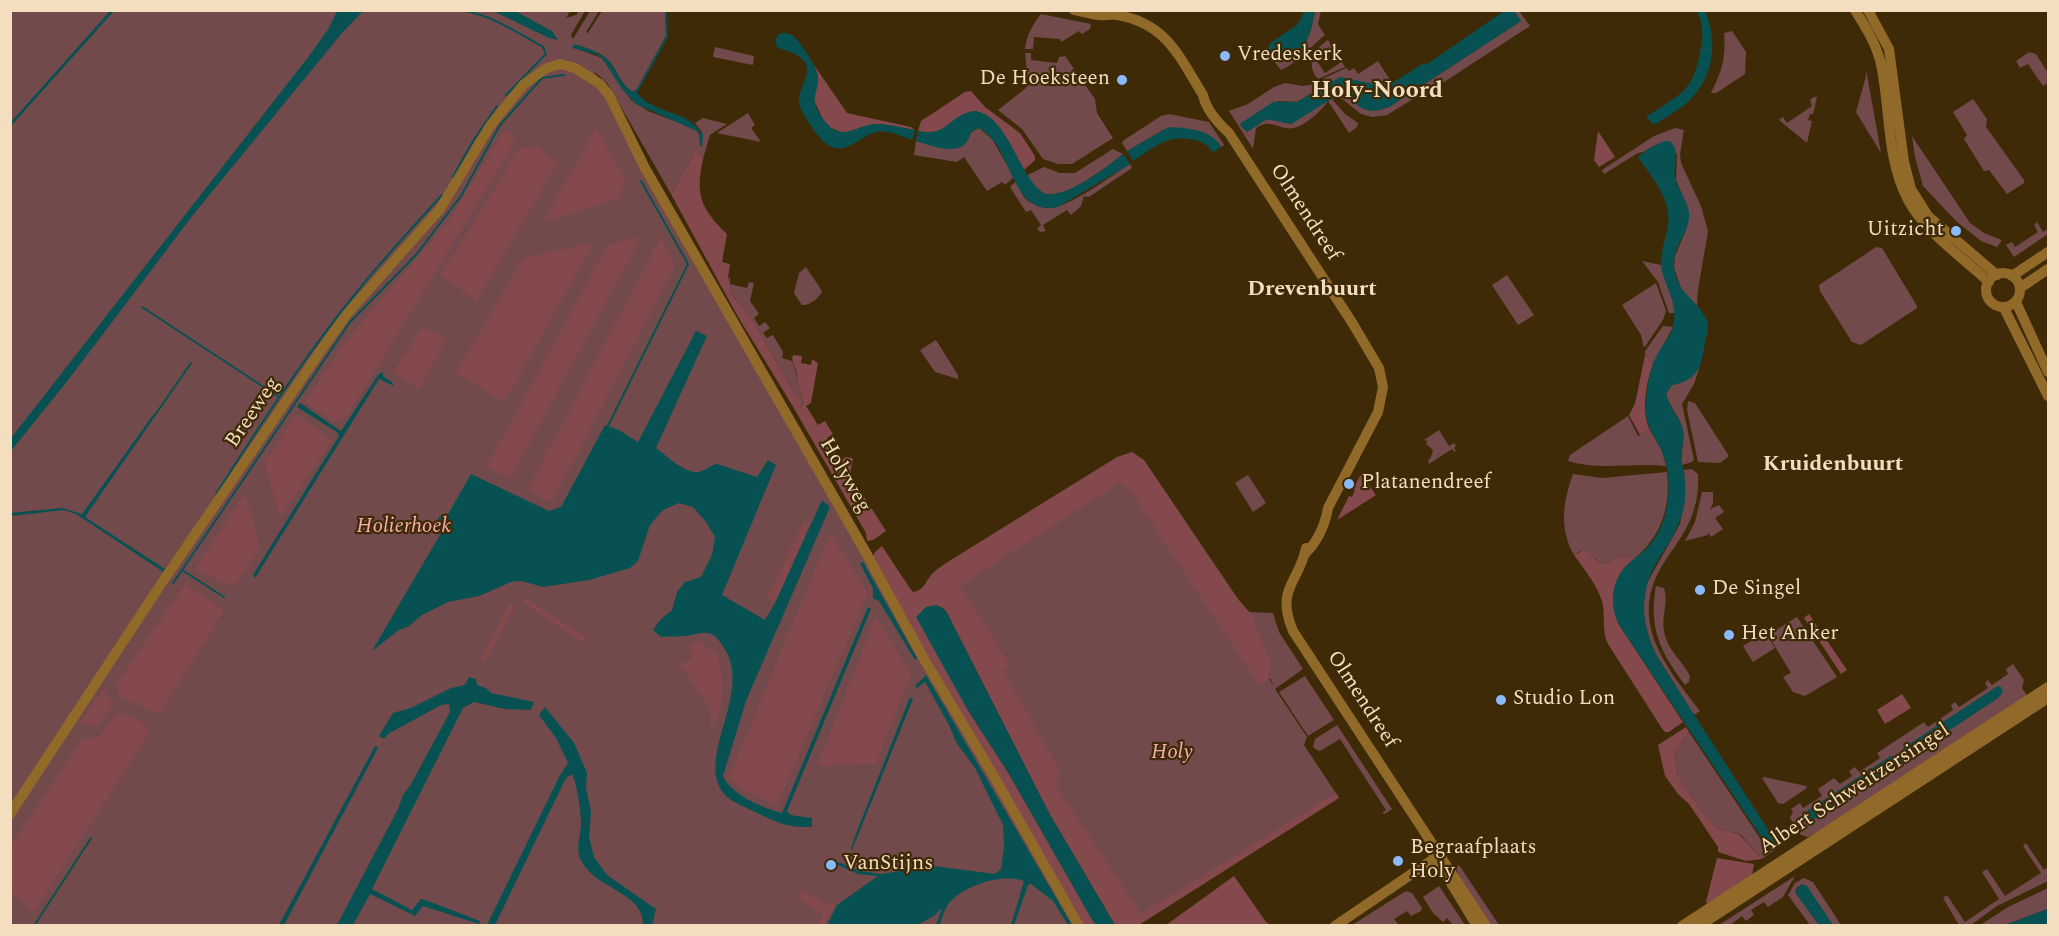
<!DOCTYPE html>
<style>
body{margin:0}
#map{position:relative;width:2059px;height:936px;overflow:hidden;background:#3e2a07;font-family:Spectral,serif}
canvas{display:block}
.frame{position:absolute;inset:0;border:12px solid #f3debf;pointer-events:none}
</style>
<div id="map">
<canvas width="2059" height="936"></canvas>
<div class="frame"></div>
</div>
<script>
const c = document.querySelector('canvas').getContext('2d');
c.lineJoin = 'round';
function paint(path, color) {
  c.fillStyle = color;
  c.fill(path, 'evenodd');
}
function trace(path, color, width, dash) {
  c.strokeStyle = color;
  c.lineWidth = width;
  c.lineCap = dash ? 'butt' : 'round';
  c.setLineDash(dash || []);
  c.stroke(path);
}
function label(font, color, halo, rows, align = 'center') {
  c.font = font + ' Spectral,serif';
  c.lineWidth = 4.5;
  c.setLineDash([]);
  c.textBaseline = 'middle';
  c.strokeStyle = halo;
  c.fillStyle = color;
  for (const [text, x, y, turn = 0] of rows) {
    c.save();
    c.translate(x, y);
    c.rotate((+turn || 0) * Math.PI / 180);
    c.textAlign = isNaN(turn) ? turn : align;
    if (halo) c.strokeText(text, 0, 0);
    c.fillText(text, 0, 0);
    c.restore();
  }
}
const green = new Path2D(`
 M 10,11 L 570,11 L 566,18 L 576,15 L 579,11 L 585,11 L 571,35 L 573,39 L 590,11 L 599,11 L 586,32 L 588,33 L 602,11 L 665,11 L 666,36 L 637,89 L 633,92 C 619,83 619,72 609,61 C 601,52 588,49 578,45 L 580,50 L 602,58 L 631,100 L 648,111 L 695,129 L 701,137 L 700,145 L 702,132 L 695,123 L 703,118 L 727,124 L 710,135 L 703,159 L 695,147 L 693,155 L 671,194 L 608,84 L 594,71 L 925,645 L 1090,925 L 11,925 Z
 M 1315,11 L 1321,11 L 1318,24 L 1325,35 C 1310,47 1299,62 1281,70 L 1263,48 L 1268,48 L 1269,51 L 1289,57 C 1309,47 1311,31 1315,11 Z
 M 1514,11 L 1519,11 L 1530,26 L 1441,84 L 1421,94 L 1387,115 L 1372,117 L 1361,114 L 1337,95 C 1354,92 1357,120 1389,107 L 1521,21 Z
 M 1041,14 L 1091,24 L 1090,29 L 1082,34 L 1079,31 L 1061,42 L 1060,39 L 1034,37 L 1033,49 L 1025,49 C 1026,36 1033,24 1041,14 Z
 M 1732,31 L 1746,52 L 1745,74 L 1716,93 L 1711,93 C 1722,71 1726,58 1724,33 Z
 M 1328,40 L 1335,50 L 1333,51 L 1329,47 L 1314,57 L 1325,73 L 1340,63 L 1337,58 L 1339,57 L 1345,67 L 1318,79 C 1305,64 1314,49 1328,40 Z
 M 715,47 L 754,56 L 753,65 L 713,57 Z
 M 2029,52 L 2036,54 L 2048,73 L 2048,83 L 2043,86 L 2028,64 L 2020,68 L 2016,61 Z
 M 1025,53 L 1031,53 L 1031,60 L 1057,63 L 1059,57 L 1065,56 L 1095,99 L 1097,113 L 1113,138 L 1072,164 L 1058,164 L 1043,159 L 1022,129 L 998,110 L 1026,88 L 1028,84 Z
 M 1378,61 L 1392,83 L 1380,86 L 1330,81 L 1325,85 L 1320,80 L 1346,68 L 1349,71 L 1354,68 L 1358,74 Z
 M 1866,69 L 1881,153 L 1856,112 L 1866,76 Z
 M 1285,83 L 1303,86 L 1316,84 L 1320,88 L 1297,102 L 1278,101 L 1248,131 L 1267,119 L 1291,124 L 1331,98 L 1345,114 L 1358,123 L 1357,127 L 1349,133 L 1328,101 C 1321,111 1306,125 1294,128 C 1279,131 1271,117 1256,128 L 1253,149 L 1229,111 L 1248,104 L 1274,87 Z
 M 1814,97 L 1817,97 L 1813,114 L 1810,114 L 1808,120 L 1812,121 L 1807,143 L 1779,120 L 1783,117 L 1787,123 L 1812,106 L 1810,100 Z
 M 1973,99 L 1987,119 L 1986,127 L 2024,180 L 2024,183 L 2007,194 L 1989,170 L 1984,171 L 1964,139 L 1967,135 L 1953,112 Z
 M 748,113 L 755,125 L 751,128 L 761,142 L 717,133 Z
 M 1169,114 L 1209,122 L 1224,145 L 1221,147 L 1219,143 L 1178,128 L 1165,129 L 1127,151 L 1122,143 L 1124,140 L 1161,116 Z
 M 979,128 L 992,139 L 1014,177 L 1005,185 L 1002,182 L 987,191 L 964,157 L 957,162 L 914,155 L 916,141 L 942,148 Z
 M 1675,128 L 1684,130 L 1680,154 L 1681,163 L 1701,206 L 1708,231 L 1698,290 L 1697,306 L 1682,291 L 1674,268 L 1675,256 L 1686,230 L 1688,209 L 1676,180 L 1677,154 L 1655,145 L 1643,152 L 1638,153 L 1604,174 L 1602,170 L 1654,136 Z
 M 1912,136 L 1970,223 L 1984,233 L 2002,240 L 1997,247 L 1981,241 L 1956,221 L 1923,186 L 1915,157 Z
 M 1113,149 L 1123,154 C 1106,168 1067,198 1045,194 L 1036,188 L 1026,176 L 1044,167 L 1060,173 L 1075,173 Z
 M 1130,164 L 1132,168 L 1089,197 L 1084,196 L 1081,206 L 1071,215 L 1067,210 L 1043,225 L 1046,231 L 1041,232 L 1037,229 L 1041,225 L 1031,210 L 1026,212 L 1010,187 L 1016,181 C 1019,186 1021,194 1025,198 C 1030,204 1043,209 1051,208 C 1071,206 1111,176 1130,164 Z
 M 2037,222 L 2043,232 L 2048,229 L 2048,234 L 2014,257 L 2006,245 L 2012,242 L 2015,247 L 2038,232 L 2034,225 Z
 M 1876,247 L 1882,248 L 1917,306 L 1917,308 L 1861,345 L 1852,342 L 1820,291 L 1819,285 Z
 M 1642,261 L 1661,265 L 1675,307 L 1675,313 L 1669,313 L 1658,282 Z
 M 806,267 L 822,291 C 820,297 810,306 802,305 L 794,293 L 799,273 Z
 M 1507,275 L 1534,315 L 1518,325 L 1492,285 Z
 M 728,278 L 730,278 L 730,284 L 747,288 L 749,282 L 754,283 L 750,301 L 759,314 L 754,318 L 759,326 L 765,322 L 770,328 L 763,333 L 767,338 L 773,335 L 783,352 L 782,358 L 792,361 C 798,374 797,387 804,401 L 799,410 L 800,399 L 796,396 L 748,312 L 732,295 Z
 M 1656,283 L 1666,311 L 1663,320 L 1644,348 L 1641,335 L 1622,305 Z
 M 1663,326 L 1673,327 L 1653,364 L 1645,355 L 1645,351 Z
 M 936,340 L 958,375 L 958,379 L 935,372 L 920,350 Z
 M 1700,366 L 1694,384 L 1682,404 L 1694,460 L 1692,462 L 1682,465 C 1680,453 1685,443 1683,431 C 1681,417 1669,407 1666,394 L 1672,385 C 1685,382 1693,379 1700,366 Z
 M 1688,401 L 1695,403 L 1729,456 L 1720,463 L 1698,462 L 1687,410 Z
 M 1628,416 L 1638,436 L 1650,430 L 1662,451 L 1666,466 C 1633,462 1601,471 1568,461 L 1570,455 Z
 M 1439,430 L 1449,446 L 1454,443 L 1456,446 L 1454,448 L 1456,451 L 1454,452 L 1452,449 L 1429,464 L 1428,461 L 1431,457 L 1433,450 L 1426,444 L 1427,441 L 1424,440 Z
 M 1692,469 L 1698,474 C 1700,510 1686,531 1667,558 C 1625,618 1664,664 1700,711 L 1694,715 L 1652,648 L 1644,619 L 1644,600 L 1647,583 L 1680,524 L 1685,497 L 1684,470 Z
 M 1125,471 L 1274,686 L 1268,673 L 1268,654 L 1257,634 L 1250,612 L 1273,613 L 1279,632 L 1303,669 L 1275,689 L 1307,737 L 1304,745 L 1337,795 L 1136,922 L 1047,787 L 947,589 Z
 M 1667,472 C 1671,508 1661,537 1633,560 C 1622,551 1614,562 1601,564 L 1595,558 L 1581,551 L 1574,555 C 1559,528 1563,502 1573,474 L 1602,478 Z
 M 1248,475 L 1266,503 L 1253,512 L 1235,483 Z
 M 1702,492 L 1713,492 L 1713,503 L 1710,509 L 1719,505 L 1724,512 L 1715,518 L 1723,529 L 1711,537 L 1708,532 L 1708,535 L 1685,541 L 1695,522 Z
 M 1656,586 L 1664,588 C 1669,602 1661,616 1664,631 C 1667,650 1682,660 1690,676 L 1689,682 L 1685,685 C 1661,653 1648,628 1656,586 Z
 M 1797,617 L 1837,677 L 1805,696 L 1793,692 L 1783,677 L 1791,673 L 1768,635 Z
 M 1765,633 L 1775,648 L 1753,662 L 1743,646 Z
 M 2013,664 L 2024,680 L 2022,688 L 2028,697 L 1814,836 L 1813,834 L 1808,837 L 1801,835 L 1790,818 L 1793,811 L 1791,809 L 1800,803 L 1803,808 L 1822,796 L 1818,789 L 1834,778 L 1840,784 L 1852,776 L 1849,771 L 1855,767 L 1859,772 L 1880,758 L 1877,753 L 1924,722 L 1928,727 L 1953,710 L 1951,705 L 1955,702 L 1959,707 L 1988,688 L 1985,683 L 1988,680 L 1992,685 L 2008,674 L 2006,669 ZM 1998,686 L 1998,698 C 1937,737 1878,778 1817,818 L 1806,812 L 1891,756 L 1896,757 L 1902,753 L 1904,748 Z
 M 1305,676 L 1334,720 L 1308,736 L 1279,692 Z
 M 1337,725 L 1392,809 L 1385,814 L 1382,813 L 1386,810 L 1340,739 L 1320,751 L 1315,749 L 1313,746 L 1315,739 Z
 M 1689,732 L 1768,850 L 1777,845 L 1776,842 L 1779,847 L 1762,859 L 1740,834 L 1717,828 L 1699,807 L 1677,774 L 1675,753 Z
 M 1764,777 L 1806,786 L 1807,788 L 1783,804 L 1778,803 L 1762,778 Z
 M 2026,843 L 2044,870 L 2048,867 L 2048,881 L 1997,906 L 1971,925 L 1959,925 L 1943,898 L 1947,895 L 1965,922 L 1999,899 L 1982,872 L 1987,869 L 2005,896 L 2041,873 L 2023,846 Z
 M 1459,865 L 1499,925 L 1490,925 L 1456,874 L 1458,873 L 1455,868 Z
 M 1795,876 L 1783,897 L 1768,907 L 1764,902 L 1751,910 L 1754,915 L 1746,921 L 1742,916 L 1730,925 L 1719,925 Z
 M 1804,878 L 1813,882 L 1841,925 L 1833,925 L 1805,885 L 1797,887 L 1795,892 L 1819,925 L 1810,925 L 1788,895 L 1795,883 Z
 M 1439,886 L 1465,925 L 1453,925 L 1447,918 L 1443,922 L 1433,913 L 1423,897 Z
 M 2048,888 L 2048,909 L 2005,925 L 1979,926 L 2008,907 Z
 M 1406,891 L 1412,893 L 1422,908 L 1421,911 L 1411,916 L 1407,911 L 1394,919 L 1398,924 L 1396,925 L 1352,925 Z`);
const forest = new Path2D(`
 M 814,65 L 847,113 L 911,127 L 915,130 L 881,124 L 848,132 L 841,132 L 831,128 L 823,120 L 814,100 L 818,76 Z
 M 971,91 L 985,107 L 1020,133 L 1035,156 L 1035,160 L 1024,170 C 1015,153 991,99 965,114 C 947,124 942,136 918,131 L 921,121 L 965,92 Z
 M 596,128 L 626,181 L 616,200 L 543,222 Z
 M 504,131 L 511,132 L 514,143 L 346,418 L 334,422 L 305,402 L 346,341 L 449,221 Z
 M 1598,131 L 1615,157 L 1599,167 L 1594,160 Z
 M 537,147 L 558,162 L 476,301 L 441,275 L 520,148 Z
 M 695,147 L 703,159 C 695,195 701,209 727,234 L 722,262 L 730,264 L 728,278 L 732,295 L 748,312 L 796,396 L 800,399 L 800,408 L 804,401 C 798,388 798,382 796,370 C 794,363 791,362 793,355 L 802,356 L 801,363 L 811,365 L 812,359 L 818,363 L 811,403 L 806,406 L 818,425 L 825,421 L 833,434 L 827,438 L 841,460 L 846,457 L 853,458 L 850,475 L 886,531 L 873,540 L 867,541 L 866,533 L 792,405 L 737,315 L 671,194 L 693,155 Z
 M 641,237 L 510,479 L 487,466 L 608,245 Z
 M 661,237 L 675,266 L 553,500 L 544,500 L 528,489 Z
 M 594,243 L 504,402 L 456,373 L 523,258 Z
 M 422,328 L 447,338 L 419,389 L 393,372 Z
 M 1645,355 L 1653,364 C 1646,383 1641,412 1650,430 L 1640,435 L 1629,415 L 1635,404 Z
 M 297,414 L 332,440 L 280,518 L 265,463 Z
 M 1132,452 L 1144,460 L 1238,599 L 1253,616 L 1258,634 L 1268,654 L 1271,667 L 1268,673 L 1271,678 L 1259,685 L 1132,493 L 1123,483 L 1118,484 L 960,586 L 1010,665 L 1003,671 L 1060,772 L 1060,776 L 1055,785 L 1141,914 L 1336,793 L 1339,798 L 1139,925 L 1115,925 L 1049,813 L 946,611 L 940,606 L 966,707 L 1009,774 L 1096,925 L 1084,925 L 956,708 L 873,556 L 875,552 L 882,546 L 909,587 L 913,592 C 926,590 925,580 934,572 C 937,569 942,566 946,563 L 1117,457 Z
 M 1361,474 L 1376,495 L 1337,520 L 1349,496 L 1352,497 L 1355,490 L 1353,489 Z
 M 245,493 L 260,548 L 233,587 L 195,569 Z
 M 804,520 L 810,523 L 775,603 L 767,598 Z
 M 830,533 L 868,593 L 777,805 L 739,788 L 729,778 Z
 M 1585,550 L 1601,564 C 1614,562 1622,551 1633,560 C 1611,577 1608,605 1621,628 L 1683,722 L 1669,732 L 1665,732 L 1661,727 L 1608,644 C 1601,630 1606,616 1602,601 C 1597,585 1584,569 1574,555 Z
 M 185,584 L 224,610 L 160,714 L 120,697 L 116,685 Z
 M 524,597 L 587,638 L 583,643 L 523,602 Z
 M 510,603 L 515,607 L 485,662 L 480,658 Z
 M 1809,614 L 1847,670 L 1841,674 L 1804,618 Z
 M 876,616 L 911,674 L 876,764 L 817,766 Z
 M 699,641 C 705,645 714,650 717,656 C 726,676 724,714 711,730 L 711,710 L 680,664 L 692,659 L 690,646 Z
 M 104,689 L 109,698 L 114,702 L 102,721 L 96,726 L 80,723 Z
 M 1902,694 L 1911,708 L 1885,724 L 1877,710 Z
 M 120,713 C 131,717 147,720 149,733 L 34,912 L 11,892 L 11,846 L 82,739 L 98,738 L 116,714 Z
 M 1686,727 L 1689,732 L 1675,753 L 1677,774 L 1699,807 L 1717,828 L 1739,834 L 1762,859 L 1746,861 L 1718,852 L 1718,847 L 1689,804 L 1678,794 L 1665,776 L 1658,745 Z
 M 1717,858 L 1754,864 L 1752,876 L 1708,905 L 1706,902 Z
 M 1234,876 L 1266,922 L 1271,925 L 1166,925 Z
 M 803,890 L 828,904 L 835,905 L 824,925 L 818,925 L 823,913 L 797,898 Z`);
const water = new Path2D(`
 M 110,11 L 114,11 L 11,126 L 11,122 Z
 M 337,11 L 363,11 L 342,33 L 193,215 L 69,379 L 11,451 L 11,438 L 309,56 L 329,28 Z
 M 493,11 L 515,11 L 552,31 L 558,40 L 549,38 Z
 M 665,11 L 667,11 L 668,37 L 637,93 C 657,116 688,109 703,135 L 702,147 L 700,145 L 699,132 L 636,104 L 622,89 L 602,58 L 595,54 L 572,48 L 574,44 C 585,48 600,51 609,61 C 618,72 620,84 633,92 L 637,89 L 666,36 Z
 M 1305,11 L 1315,11 C 1311,31 1304,66 1275,57 L 1269,51 L 1269,44 L 1297,25 Z
 M 1504,11 L 1514,11 L 1521,21 L 1389,107 C 1356,120 1358,95 1338,95 L 1291,124 L 1267,119 L 1247,132 L 1240,125 L 1241,123 L 1273,102 L 1297,102 L 1340,77 L 1384,86 L 1392,83 L 1424,63 L 1426,65 Z
 M 1697,11 L 1705,11 C 1718,41 1714,77 1689,101 C 1679,110 1666,117 1654,125 L 1646,117 C 1680,94 1694,93 1701,47 C 1703,33 1703,24 1697,11 Z
 M 778,34 C 783,33 787,32 792,35 C 798,38 815,65 817,73 C 822,93 805,96 824,120 C 842,145 857,123 878,124 C 890,124 903,128 915,130 L 912,140 C 901,136 888,130 877,132 C 860,135 848,155 830,146 C 820,142 800,112 799,102 C 798,89 812,74 805,62 C 799,53 785,51 777,47 L 775,41 Z
 M 975,111 C 1009,116 1017,176 1045,194 C 1067,198 1106,168 1123,154 L 1130,164 L 1058,207 C 1009,217 1014,146 979,128 L 972,131 C 970,135 969,140 965,144 C 954,155 929,145 916,141 L 918,131 C 948,138 950,113 975,111 Z
 M 1171,127 C 1189,128 1212,130 1221,147 L 1213,152 C 1206,143 1199,140 1189,139 C 1166,135 1152,149 1133,161 L 1127,151 L 1165,129 Z
 M 1664,141 L 1670,141 C 1681,152 1673,163 1675,176 C 1677,191 1691,203 1689,219 C 1687,234 1674,247 1674,262 C 1673,293 1698,298 1707,321 C 1710,329 1706,335 1705,343 C 1701,368 1698,380 1672,385 L 1666,394 C 1669,407 1678,415 1682,427 C 1685,434 1682,448 1681,454 C 1680,460 1683,466 1684,472 C 1685,481 1686,491 1685,500 C 1682,525 1669,542 1657,562 C 1637,595 1642,631 1661,663 L 1776,842 L 1776,846 L 1770,850 L 1621,628 C 1609,608 1610,582 1627,565 C 1633,559 1641,554 1647,548 C 1656,538 1661,528 1665,516 C 1671,494 1670,466 1659,445 C 1653,434 1646,425 1646,412 C 1646,392 1648,372 1657,355 C 1662,345 1670,337 1673,327 C 1679,302 1665,289 1661,266 C 1660,253 1666,238 1668,226 C 1672,199 1652,178 1638,157 L 1648,149 Z
 M 696,331 L 707,336 L 656,448 C 667,456 685,474 699,472 C 706,470 710,465 717,464 L 757,477 L 768,460 L 776,465 L 722,595 L 765,620 L 775,603 L 822,500 L 830,507 L 746,701 L 723,776 C 731,795 763,808 782,813 L 868,607 L 871,609 L 787,811 L 790,815 L 812,818 L 812,827 C 785,828 775,821 751,810 C 739,804 724,799 719,786 C 703,747 749,694 726,651 C 722,645 718,637 711,634 C 701,630 693,636 684,636 C 676,637 669,636 661,637 L 653,630 L 661,619 L 672,610 L 677,592 L 685,582 L 701,577 L 712,555 L 715,537 L 706,522 L 693,507 L 679,503 L 663,510 L 650,525 L 638,561 L 630,568 L 589,580 L 543,587 L 522,581 L 511,582 L 479,596 L 448,602 L 422,615 L 408,627 L 399,630 L 372,651 L 441,533 L 436,527 L 439,517 L 447,516 L 471,474 L 549,511 L 561,507 L 605,425 L 619,430 L 638,442 Z
 M 383,372 L 383,376 L 392,382 L 394,386 L 379,379 L 255,578 L 253,575 L 339,436 L 337,432 L 297,407 L 300,403 L 341,431 L 378,375 Z
 M 153,415 L 156,415 L 85,517 L 165,569 L 197,524 L 165,573 L 76,514 L 64,510 L 11,516 L 10,513 L 62,508 L 82,514 Z
 M 863,562 L 917,658 L 915,660 L 879,601 L 873,598 L 873,589 L 860,563 Z
 M 937,605 L 946,611 L 1049,813 L 1115,925 L 1096,925 L 1091,918 L 1009,774 L 966,707 L 916,617 L 926,607 Z
 M 926,675 L 1072,925 L 1068,925 L 1053,901 L 1031,884 L 1028,885 L 1014,925 L 1011,925 L 1024,881 C 1002,873 965,885 949,903 C 944,910 942,918 940,925 L 936,925 L 942,908 L 934,916 L 919,924 L 827,925 L 837,905 L 878,876 L 858,874 L 838,865 L 830,871 L 838,862 L 860,871 L 881,874 L 934,866 L 995,874 L 1001,869 L 1004,847 L 1003,825 L 975,768 L 956,742 L 949,725 L 925,682 L 917,688 L 915,686 Z
 M 469,677 L 476,679 L 477,685 L 486,688 L 491,693 L 534,702 L 531,710 L 505,709 L 474,702 L 463,708 L 372,889 L 412,910 L 421,899 L 423,899 L 480,921 L 479,924 L 423,906 L 415,916 L 370,894 L 353,925 L 337,925 L 398,809 L 403,795 L 410,786 L 450,712 L 449,704 L 441,705 L 388,734 L 384,739 L 379,736 L 393,713 L 411,708 L 451,688 L 462,686 L 466,683 Z
 M 1998,686 L 2001,687 L 2003,692 L 1998,698 L 1817,818 L 1808,820 L 1806,815 L 1807,811 L 1891,756 L 1896,757 L 1902,753 L 1903,748 Z
 M 910,697 L 913,699 L 852,850 L 851,849 L 857,831 Z
 M 545,707 L 574,743 L 587,773 L 586,788 L 591,812 L 589,837 L 594,857 L 607,875 L 656,909 L 652,925 L 643,925 C 645,894 599,889 584,865 C 574,851 580,840 581,824 C 581,812 577,784 572,774 L 566,778 L 495,925 L 487,925 L 559,777 L 568,763 L 556,738 L 539,715 Z
 M 375,746 L 378,748 L 284,925 L 279,925 Z
 M 1801,884 L 1807,886 L 1833,925 L 1819,925 L 1795,892 Z
 M 2048,909 L 2048,925 L 2005,925 Z`);
const stream = new Path2D(`
 M 459,10 C 490,14 517,32 543,47 L 546,54 L 506,95
 M 453,177 L 473,141 L 497,106
 M 142,307 L 279,397
 M 155,415 L 191,363
 M 608,426 L 688,264 L 641,181
 M 216,494 C 259,427 302,360 352,298 C 380,262 411,229 442,195
 M 182,570 L 350,322 L 416,255 L 461,196 L 500,125 L 542,78 L 564,75
 M 173,583 L 182,570 L 224,597
 M 34,926 L 91,838`);
const tertiary = new Path2D(`
 M 1074,10 C 1082,12 1090,14 1098,15 C 1104,16 1110,14 1117,15 C 1166,23 1179,56 1203,95 C 1206,110 1218,123 1229,133 L 1353,324 L 1379,368 L 1383,387 L 1378,412 L 1328,508 C 1325,525 1317,542 1305,554
 M 1855,10 C 1865,26 1875,42 1880,60 C 1891,106 1885,156 1908,200 C 1924,231 1963,258 1989,282
 M 1868,10 L 1889,49 L 1904,162 L 1911,189 L 1928,216 L 1997,275
 M1986 290a17 17 0 1 1 34 0a17 17 0 1 1-34 0Z
 M 2012,276 L 2048,252
 M 2020,288 L 2048,269
 M 2016,302 L 2048,372
 M 2004,308 L 2048,396
 M 1306,548 C 1299,583 1275,588 1293,631 L 1486,926
 M 10,814 L 161,584 L 326,343 L 347,314 L 440,209 L 490,126 L 524,84 L 547,68 L 560,64 L 575,68 L 600,84 L 609,95 L 645,168 L 866,553 L 924,659 L 993,775 L 1079,926
 M 1432,852 L 1477,926
 M 1335,926 L 1441,854
 M 1682,926 L 2048,687
 M 1699,926 L 2048,698`);
const markers = [
 [1225,56,6,"#8abafc"],
 [1122,80,6,"#8abafc"],
 [1956,231,6,"#8abafc"],
 [1349,484,6,"#8abafc"],
 [1700,590,6,"#8abafc"],
 [1729,635,6,"#8abafc"],
 [1501,700,6,"#8abafc"],
 [1398,861,6,"#8abafc"],
 [831,865,6,"#8abafc"]
];
const poiNames = [
 ["Vredeskerk",1237,56],
 ["De Hoeksteen",1110,80,"right"],
 ["Uitzicht",1944,231,"right"],
 ["Platanendreef",1361,484],
 ["De Singel",1712,590],
 ["Het Anker",1741,635],
 ["Studio Lon",1513,700],
 ["Begraafplaats",1410,849],
 ["Holy",1410,873],
 ["VanStijns",843,865]
];
const streetNames = [
 ["Olmendreef",1304,213,57],
 ["Breeweg",254,413,-56],
 ["Holyweg",844,476,60],
 ["Olmendreef",1361,700,57],
 ["Albert Schweitzersingel",1855,790,-33]
];
const parkNames = [
 ["Holierhoek",404,528],
 ["Holy",1172,754]
];
const neighbourhoodNames = [
 ["Drevenbuurt",1312,291],
 ["Kruidenbuurt",1833,466]
];
const quarterNames = [
 ["Holy-Noord",1377,92]
];
paint(green, '#724a4c');
paint(forest, '#84494c');
paint(water, '#075152');
trace(stream, '#075152', 2);
trace(tertiary, '#916a2a', 10);
for (const [x, y, r, color] of markers) {
  const dot = new Path2D();
  dot.arc(x, y, r, 0, 2 * Math.PI);
  c.fillStyle = color;
  c.fill(dot);
  trace(dot, '#3e2a07', 2);
}
label('21px', '#f3debf', '#3e2a07', poiNames, 'left');
label('21px', '#f3debf', '#3e2a07', streetNames);
label('italic 21px', '#f7acae', '#3e2a07', parkNames);
label('bold 22px', '#f3debf', '#3e2a07', neighbourhoodNames);
label('bold 24px', '#f3debf', '#3e2a07', quarterNames);
</script>
